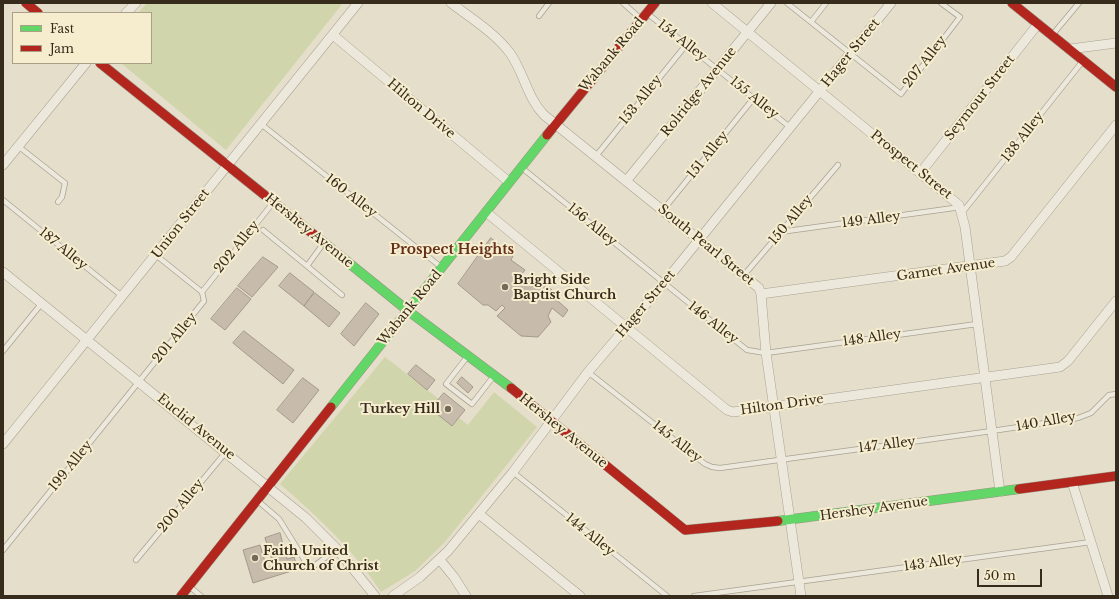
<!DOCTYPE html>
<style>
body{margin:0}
#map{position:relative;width:1119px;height:599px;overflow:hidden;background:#e4deca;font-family:"Libre Baskerville",serif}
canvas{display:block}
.frame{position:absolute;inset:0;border:4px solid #372b1c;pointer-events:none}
.legend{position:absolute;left:12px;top:12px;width:140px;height:52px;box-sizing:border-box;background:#f6edcf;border:1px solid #aa9f87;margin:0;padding:5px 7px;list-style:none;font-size:12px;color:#372b1c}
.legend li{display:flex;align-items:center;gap:8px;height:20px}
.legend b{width:20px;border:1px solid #aa9f87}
.scale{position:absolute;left:977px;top:569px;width:65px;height:18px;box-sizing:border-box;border:2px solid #372b1c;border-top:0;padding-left:5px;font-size:12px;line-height:14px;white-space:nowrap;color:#372b1c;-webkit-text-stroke:3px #f6edcf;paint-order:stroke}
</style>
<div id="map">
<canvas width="1119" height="599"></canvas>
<div class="frame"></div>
<ul class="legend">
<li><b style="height:5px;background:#63d668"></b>Fast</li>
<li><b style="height:5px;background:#b3261e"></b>Jam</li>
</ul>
<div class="scale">50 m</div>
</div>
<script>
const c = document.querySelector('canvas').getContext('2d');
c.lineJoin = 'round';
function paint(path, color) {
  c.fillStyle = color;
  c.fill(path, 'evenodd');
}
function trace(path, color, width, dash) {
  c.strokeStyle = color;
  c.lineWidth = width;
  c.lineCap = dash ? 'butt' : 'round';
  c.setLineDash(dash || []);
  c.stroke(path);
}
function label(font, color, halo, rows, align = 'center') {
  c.font = font + ' "Libre Baskerville",serif';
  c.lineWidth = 4;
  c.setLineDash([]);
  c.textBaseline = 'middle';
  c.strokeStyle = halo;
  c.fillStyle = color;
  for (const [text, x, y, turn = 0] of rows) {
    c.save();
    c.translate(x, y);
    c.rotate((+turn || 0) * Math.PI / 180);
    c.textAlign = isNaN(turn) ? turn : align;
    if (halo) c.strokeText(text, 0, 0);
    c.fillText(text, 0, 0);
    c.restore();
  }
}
const green = new Path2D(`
 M 147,3 L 343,3 L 226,150 L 121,63 L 151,63 L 151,13 L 138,13 Z
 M 385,357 L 439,399 L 431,409 L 452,426 L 459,418 L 468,425 L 494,392 L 537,427 L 445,542 L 415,571 L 381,592 C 354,550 317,516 280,484 Z`);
const building = new Path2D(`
 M 491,238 L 513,256 L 511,260 L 525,270 L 521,275 L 529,280 L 533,275 L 552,290 L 550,294 L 568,310 L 563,317 L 552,308 L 548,316 L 551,322 L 538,337 L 521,336 L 497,316 L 505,308 L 502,305 L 496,311 L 488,305 L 483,305 L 458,284 Z
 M 263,257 L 278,267 L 252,297 L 238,286 Z
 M 290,273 L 314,292 L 304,306 L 279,286 Z
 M 237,288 L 251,299 L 225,330 L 211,319 Z
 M 315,293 L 340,313 L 329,327 L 304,306 Z
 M 366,303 L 379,314 L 354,346 L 341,334 Z
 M 244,331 L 294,370 L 283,384 L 233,343 Z
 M 416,365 L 435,380 L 427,390 L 408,374 Z
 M 462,377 L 473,387 L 468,393 L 457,383 Z
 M 303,378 L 319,390 L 293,423 L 277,410 Z
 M 444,393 L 465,410 L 452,426 L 431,409 Z
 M 280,533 L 287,559 L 294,557 L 298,569 L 253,583 L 243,550 L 260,545 L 267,568 L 274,566 L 265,538 Z`);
const lane = new Path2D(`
 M 623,3 L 641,19
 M 787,3 L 901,94 L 960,17 L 941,3
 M 648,14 L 791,128
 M 539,16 L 549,3
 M 811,22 L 826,3
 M 1053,34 L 1079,3
 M 261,124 L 441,267
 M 18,146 L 65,183 L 62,197 L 58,202
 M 596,156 L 686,45
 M 522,168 L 747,350 L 766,353 L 977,324
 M 3,200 L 123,297
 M 663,210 L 753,99
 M 962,213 L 1082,62
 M 263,230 L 307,266
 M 780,232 L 961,207
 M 323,244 L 307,266 L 342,295
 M 744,275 L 838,165
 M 202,292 L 272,204
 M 3,351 L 42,303
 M 467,357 L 446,384 L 472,404 L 493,377
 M 588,372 L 705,464 L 712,467 L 720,468 L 992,431 L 1078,418 L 1091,413 L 1109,395 L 1116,394
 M 513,472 L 667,596
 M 258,501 L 279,519 L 310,569 L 337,549
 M 3,550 L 204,301 L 202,292 L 157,256
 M 136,560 L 226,452
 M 190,587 L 201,596
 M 694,596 L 1091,542`);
const street = new Path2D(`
 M 451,3 C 471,18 495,33 510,53 C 524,73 527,97 544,115 L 759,288 L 761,294 L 766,353 L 801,596
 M 712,3 L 959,205 L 965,227 L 1000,492
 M 126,13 L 136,3
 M 333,35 L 509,182
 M 1070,49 L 1116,43
 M 3,165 L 86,63
 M 921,172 L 1038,24
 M 627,180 L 771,3
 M 486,212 L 727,410 L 733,412 L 1060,367 L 1068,361 L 1116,301
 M 3,272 L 306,518 L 337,549 L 375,596
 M 761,294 L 1005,261 L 1011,257 L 1116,125
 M 3,444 L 358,3
 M 1072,482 L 1108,596
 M 479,514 L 580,596
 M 440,560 L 454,577 L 466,596
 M 393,596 L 420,577 L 448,551 L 513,472 L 588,372 L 664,283 L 891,3`);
const fast = new Path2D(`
 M 323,242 L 407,310 L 511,388
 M 331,407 L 547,135
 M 778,521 L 1019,489`);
const jam = new Path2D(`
 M 26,3 L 38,13
 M 1012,3 L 1116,87
 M 100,63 L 323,242
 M 547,135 L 655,3
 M 511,388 L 685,530 L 778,521
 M 1019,489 L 1116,476
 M 181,596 L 331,407`);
const markers = [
 [505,287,4,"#746a59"],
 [448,409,4,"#746a59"],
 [255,558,4,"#746a59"]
];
const streetNames = [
 ["154 Alley",682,41,38],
 ["Hager Street",851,53,-51],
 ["Wabank Road",612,55,-50],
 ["207 Alley",925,62,-52],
 ["Rolridge Avenue",699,92,-51],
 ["155 Alley",754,98,39],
 ["Seymour Street",980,98,-52],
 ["153 Alley",641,100,-51],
 ["Hilton Drive",421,109,40],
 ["138 Alley",1023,137,-52],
 ["151 Alley",708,155,-51],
 ["Prospect Street",911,165,39],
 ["160 Alley",351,196,38],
 ["150 Alley",791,220,-50],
 ["149 Alley",871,220,-7],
 ["Union Street",181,224,-52],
 ["156 Alley",592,225,39],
 ["Hershey Avenue",309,231,39],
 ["South Pearl Street",706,245,39],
 ["202 Alley",237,247,-51],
 ["187 Alley",63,249,39],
 ["Garnet Avenue",946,270,-8],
 ["Hager Street",646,304,-50],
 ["Wabank Road",410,308,-51],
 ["146 Alley",713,323,38],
 ["201 Alley",175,338,-50],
 ["148 Alley",872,338,-8],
 ["Hilton Drive",782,405,-8],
 ["140 Alley",1046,422,-10],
 ["Euclid Avenue",196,427,39],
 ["Hershey Avenue",563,431,39],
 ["145 Alley",677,442,38],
 ["147 Alley",887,445,-7],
 ["199 Alley",71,466,-51],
 ["200 Alley",181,506,-51],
 ["Hershey Avenue",874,509,-8],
 ["144 Alley",590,535,39],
 ["143 Alley",933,563,-8]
];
const poiNames = [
 ["Bright Side",513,280],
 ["Baptist Church",513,295],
 ["Turkey Hill",440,409,"right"],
 ["Faith United",263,551],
 ["Church of Christ",263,566]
];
const neighbourhoodNames = [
 ["Prospect Heights",452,250]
];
paint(green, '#d1d5ac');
paint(building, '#c7bcab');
trace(building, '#a4998a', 1);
trace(lane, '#a9a294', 6);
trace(street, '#a9a294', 10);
trace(fast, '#989284', 10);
trace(jam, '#989284', 10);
trace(lane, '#ece8dc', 4.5);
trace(street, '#ece8dc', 9);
trace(fast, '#63d668', 9);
trace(jam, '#b3261e', 9);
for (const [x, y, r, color] of markers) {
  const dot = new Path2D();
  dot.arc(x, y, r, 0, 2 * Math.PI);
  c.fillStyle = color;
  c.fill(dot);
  trace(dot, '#f6edcf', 1.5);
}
label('13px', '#372b1c', '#f6edcf', streetNames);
label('bold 13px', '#372b1c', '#f6edcf', poiNames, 'left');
label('bold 14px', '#652f1a', '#f6edcf', neighbourhoodNames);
</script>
